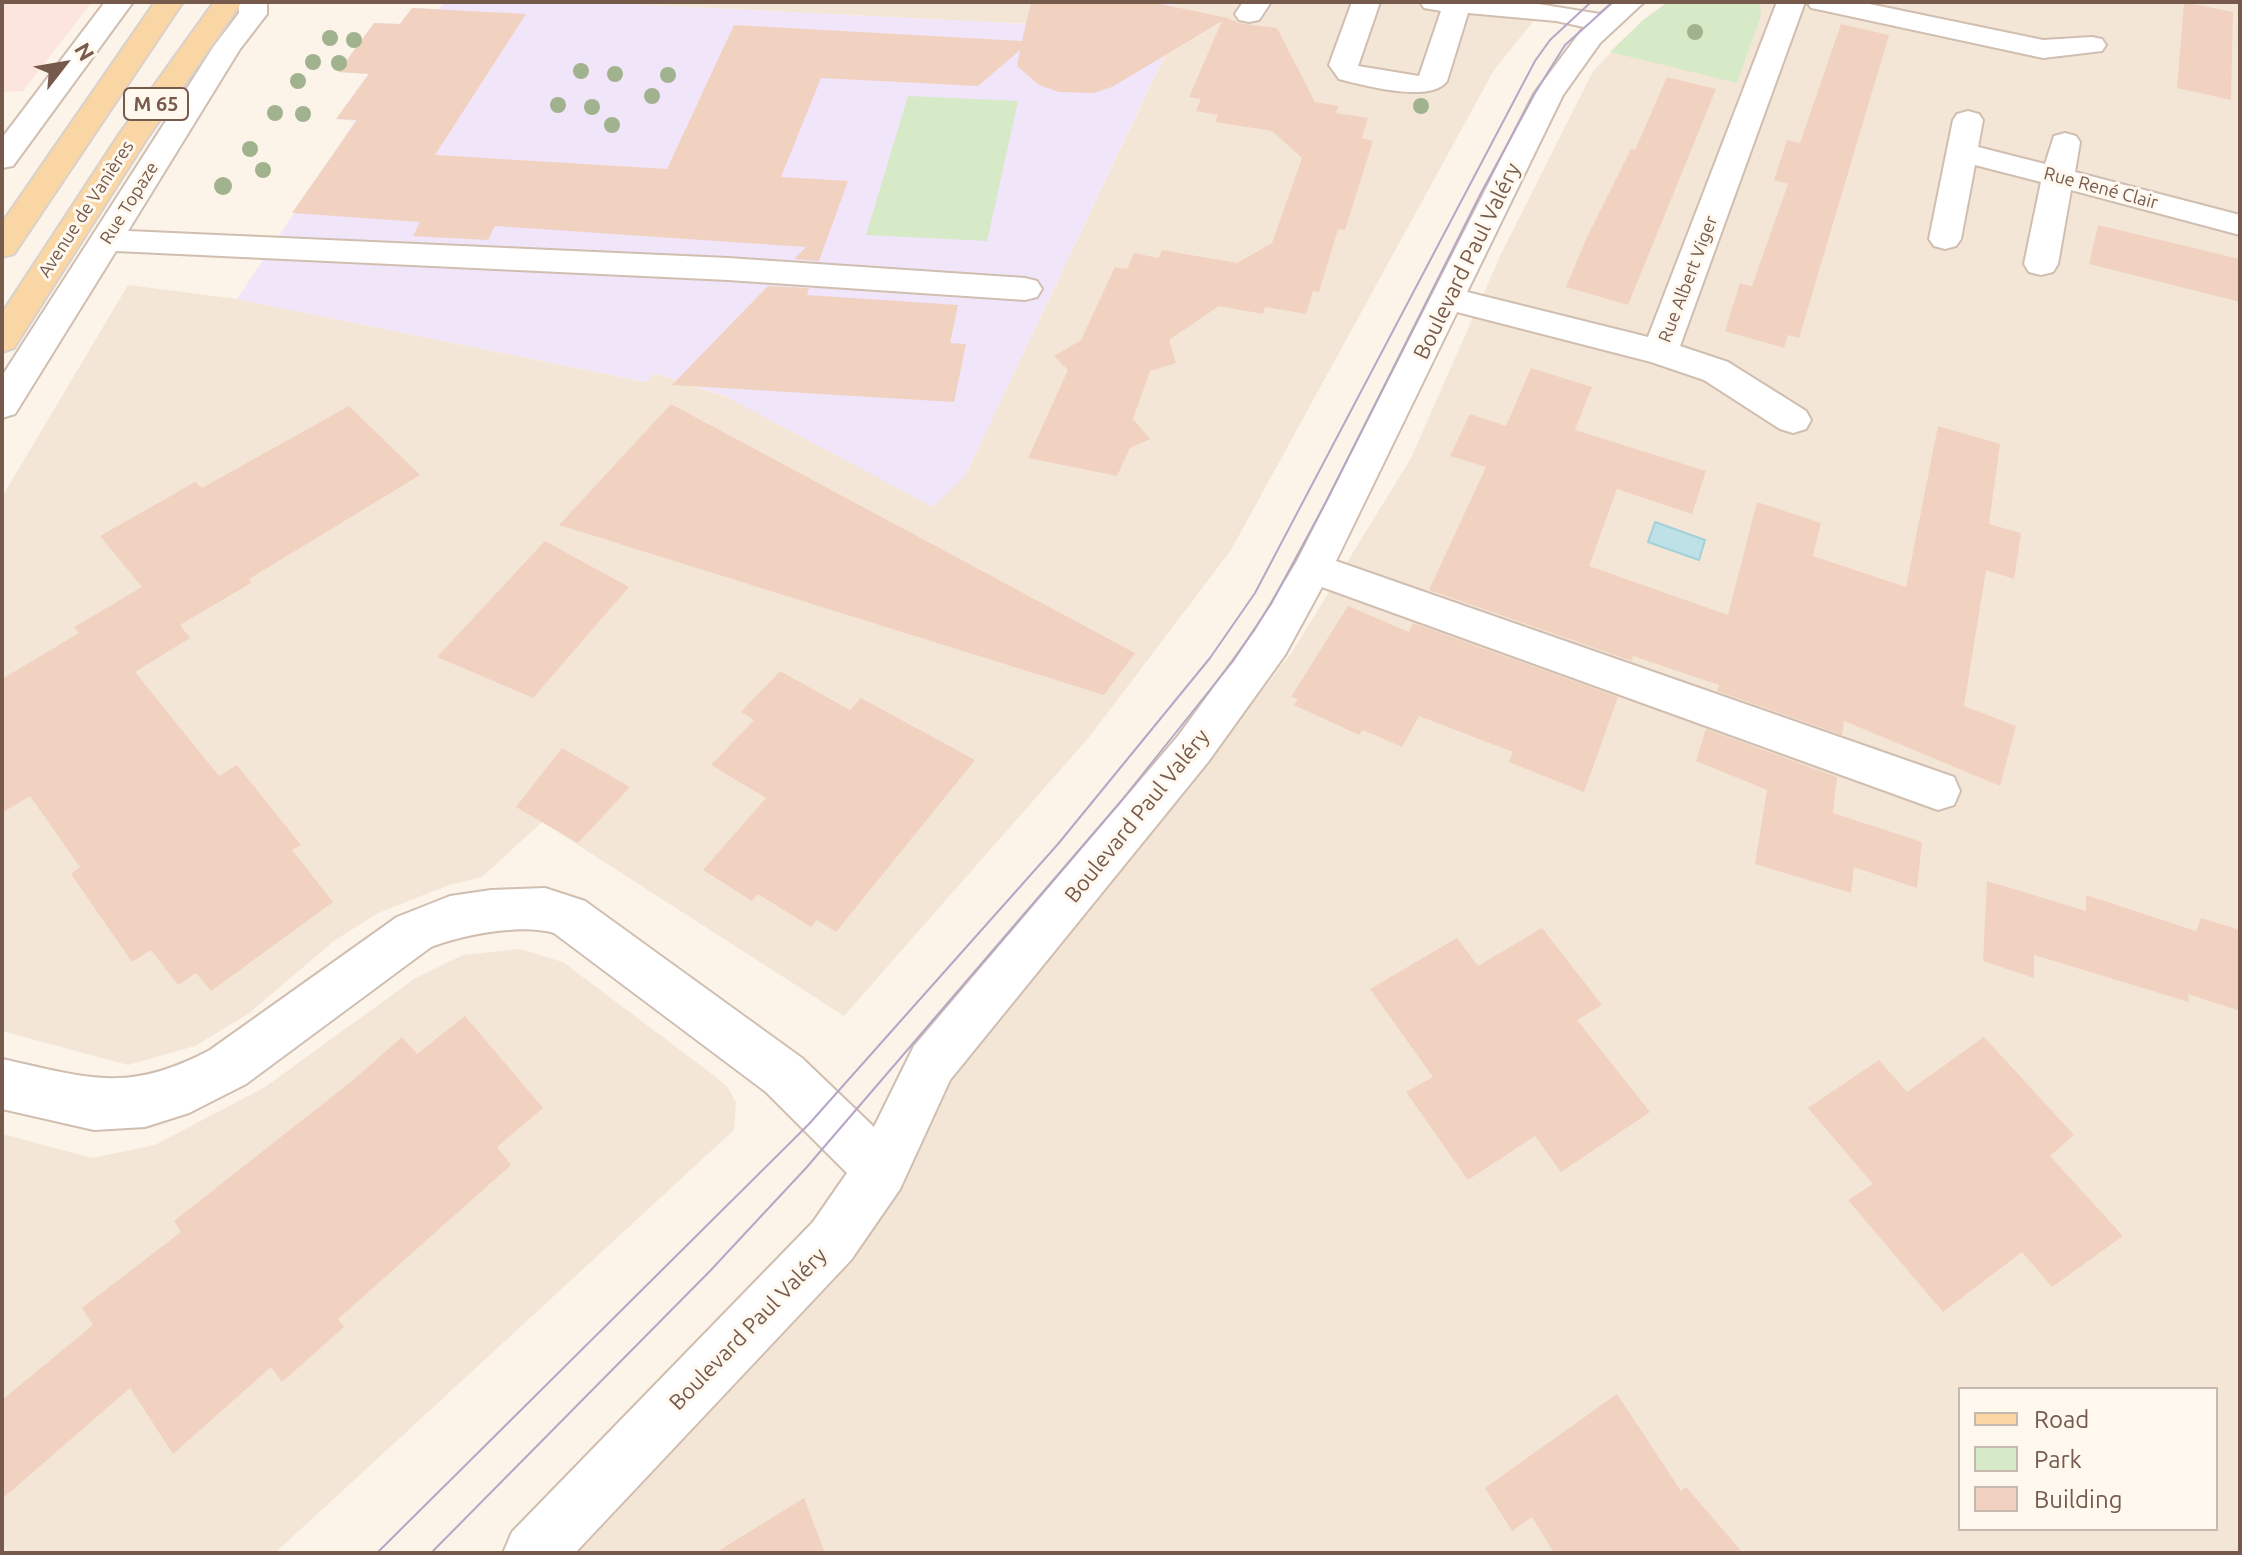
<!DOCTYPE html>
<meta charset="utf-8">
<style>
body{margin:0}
#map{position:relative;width:2242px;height:1555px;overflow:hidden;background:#fcf4e8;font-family:Ubuntu,sans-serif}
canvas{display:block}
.frame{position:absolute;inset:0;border:4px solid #765a4c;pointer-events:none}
.legend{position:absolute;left:1958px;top:1387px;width:260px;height:144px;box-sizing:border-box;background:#fff8ef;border:2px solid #c8b9ae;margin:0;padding:10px 14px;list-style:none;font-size:24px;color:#765a4c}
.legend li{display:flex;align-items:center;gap:16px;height:40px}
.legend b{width:40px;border:2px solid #c8b9ae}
.north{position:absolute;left:24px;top:24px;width:80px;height:80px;-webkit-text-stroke:6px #fff8ef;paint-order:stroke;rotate:59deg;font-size:22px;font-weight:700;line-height:32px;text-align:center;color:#765a4c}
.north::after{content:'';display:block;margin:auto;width:28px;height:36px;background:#765a4c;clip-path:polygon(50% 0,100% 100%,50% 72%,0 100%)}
</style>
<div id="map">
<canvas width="2242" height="1555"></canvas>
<div class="frame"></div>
<ul class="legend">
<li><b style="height:10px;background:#f9d6a3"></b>Road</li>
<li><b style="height:22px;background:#d6eac7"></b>Park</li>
<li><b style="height:22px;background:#f1d2c0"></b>Building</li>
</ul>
<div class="north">N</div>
</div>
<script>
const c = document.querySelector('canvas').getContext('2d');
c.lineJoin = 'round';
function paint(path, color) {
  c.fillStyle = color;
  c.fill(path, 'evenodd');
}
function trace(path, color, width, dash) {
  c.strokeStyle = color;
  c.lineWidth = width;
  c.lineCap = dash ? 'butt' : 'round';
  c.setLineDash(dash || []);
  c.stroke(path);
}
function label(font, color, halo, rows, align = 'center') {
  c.font = font + ' Ubuntu,sans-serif';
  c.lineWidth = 6;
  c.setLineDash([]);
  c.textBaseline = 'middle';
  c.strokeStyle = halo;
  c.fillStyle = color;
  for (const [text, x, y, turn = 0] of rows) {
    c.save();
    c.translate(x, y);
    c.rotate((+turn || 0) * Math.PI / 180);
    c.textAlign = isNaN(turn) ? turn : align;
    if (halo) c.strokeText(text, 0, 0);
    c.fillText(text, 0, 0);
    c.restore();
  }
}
const residential = new Path2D(`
 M 590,2 L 1031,2 L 1027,24 Z
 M 1164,2 L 1549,2 L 1494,70 L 1231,550 L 1090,736 L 844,1016 L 542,822 L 482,877 L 449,885 L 378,913 L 334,941 L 248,1014 L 195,1046 L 128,1065 L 2,1031 L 2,497 L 128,285 L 237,299 L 645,382 L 654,373 L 965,476 L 1184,15 L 1170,11 L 1173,4 Z
 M 1668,2 L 2240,2 L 2240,1553 L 563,1553 L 1146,840 L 1292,652 L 1411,458 L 1501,254 L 1593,71 L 1643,20 ZM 1960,1389 L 2216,1389 L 2216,1529 L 1960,1529 Z
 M 520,949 L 563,962 L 716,1077 L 728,1088 L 736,1102 L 734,1130 L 275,1553 L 2,1553 L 2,1134 L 92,1158 L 155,1145 L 265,1087 L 414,979 L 463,955 Z`);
const commercial = new Path2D(`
 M 2,2 L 92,2 L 23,91 L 2,92 Z`);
const education = new Path2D(`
 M 444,2 L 590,2 L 1027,24 L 1031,2 L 1164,2 L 1173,4 L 1170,11 L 1184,14 L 965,476 L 933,507 L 725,396 L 655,373 L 646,382 L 237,299 L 355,121 L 336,119 L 368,74 L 338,72 L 374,23 L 400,24 L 412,8 L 439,9 Z`);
const green = new Path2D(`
 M 1668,2 L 1760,2 L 1761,15 L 1737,83 L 1610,52 L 1643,20 Z
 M 908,96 L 1018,101 L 987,241 L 866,235 Z`);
const water = new Path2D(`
 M 1655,522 L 1705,540 L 1699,560 L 1648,542 Z`);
const building = new Path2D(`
 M 1031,2 L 1151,2 L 1228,18 L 1238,23 L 1277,28 L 1315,102 L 1339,106 L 1336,113 L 1368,118 L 1362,138 L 1373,141 L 1345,230 L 1338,229 L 1319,292 L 1313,291 L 1306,314 L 1265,307 L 1263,314 L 1219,306 L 1169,340 L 1176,363 L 1150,371 L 1133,419 L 1150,439 L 1130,448 L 1117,476 L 1028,458 L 1068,370 L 1054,356 L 1081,340 L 1115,267 L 1127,269 L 1134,253 L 1158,258 L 1162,250 L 1237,263 L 1272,243 L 1302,158 L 1272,131 L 1215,122 L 1218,115 L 1196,111 L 1201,99 L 1189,97 L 1222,21 L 1112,87 L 1094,93 L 1059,92 L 1039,85 L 1017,66 L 1020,50 L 978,86 L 821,78 L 781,177 L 848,181 L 819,261 L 794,259 L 806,247 L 495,226 L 488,240 L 413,236 L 420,222 L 292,213 L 357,120 L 336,119 L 369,74 L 338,72 L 374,23 L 400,24 L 412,8 L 526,14 L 435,155 L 667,169 L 734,25 L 1022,41 Z
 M 2184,2 L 2233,12 L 2231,100 L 2177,88 Z
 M 1841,24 L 1889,35 L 1799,338 L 1788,335 L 1784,348 L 1725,331 L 1740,283 L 1752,286 L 1788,184 L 1774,180 L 1787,140 L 1800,143 Z
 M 1667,77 L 1716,89 L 1628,305 L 1566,287 L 1587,237 L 1631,149 L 1635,150 Z
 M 2098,225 L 2240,259 L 2240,302 L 2089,264 Z
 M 768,286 L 809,288 L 807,295 L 958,305 L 950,343 L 966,344 L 954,402 L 672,385 Z
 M 1531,368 L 1592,387 L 1575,430 L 1706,471 L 1692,514 L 1617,489 L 1589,566 L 1728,615 L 1757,502 L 1821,523 L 1813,556 L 1906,587 L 1938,426 L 2000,444 L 1989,524 L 2021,533 L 2014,579 L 1986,570 L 1964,706 L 2016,726 L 2000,786 L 1844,721 L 1842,735 L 1717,691 L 1719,685 L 1633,656 L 1632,661 L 1429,590 L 1486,467 L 1450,456 L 1470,414 L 1506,426 Z
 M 671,404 L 1094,631 L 1135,653 L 1104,695 L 559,525 Z
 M 349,406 L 420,475 L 249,579 L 251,583 L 180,625 L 190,638 L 135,672 L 219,776 L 237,765 L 301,845 L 292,850 L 333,902 L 211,991 L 196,973 L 178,985 L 151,950 L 132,962 L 71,874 L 80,867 L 30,796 L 2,813 L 2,679 L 79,633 L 74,627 L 142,587 L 100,536 L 195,482 L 202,488 Z
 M 545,541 L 629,587 L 533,698 L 437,657 Z
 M 1348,606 L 1409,632 L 1413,623 L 1618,697 L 1584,792 L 1509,762 L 1513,752 L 1419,716 L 1402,747 L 1363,730 L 1359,735 L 1294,705 L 1298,699 L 1291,697 Z
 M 780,671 L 850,710 L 861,698 L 975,760 L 836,932 L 817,920 L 811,927 L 758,894 L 752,901 L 703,870 L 766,798 L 711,765 L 754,720 L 741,712 Z
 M 1706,729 L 1837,777 L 1833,813 L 1922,842 L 1917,888 L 1854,867 L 1851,893 L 1755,864 L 1767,790 L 1696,761 Z
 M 562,748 L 630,787 L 578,843 L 516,807 Z
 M 1987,881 L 2086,911 L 2086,895 L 2196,931 L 2201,918 L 2240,930 L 2240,1011 L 2188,994 L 2189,1002 L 2034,955 L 2034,978 L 1983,961 Z
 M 1542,928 L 1602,1005 L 1577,1020 L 1650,1112 L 1561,1172 L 1535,1136 L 1468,1180 L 1406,1092 L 1433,1077 L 1370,989 L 1457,938 L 1478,966 Z
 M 465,1016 L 543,1108 L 497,1147 L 511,1165 L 338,1319 L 344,1327 L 282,1382 L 271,1367 L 173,1454 L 130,1388 L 2,1499 L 2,1400 L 93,1325 L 82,1308 L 181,1232 L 174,1221 L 352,1081 L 402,1037 L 417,1054 Z
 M 1984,1037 L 2074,1135 L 2050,1156 L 2123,1236 L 2052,1287 L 2022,1252 L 1943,1312 L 1848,1200 L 1873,1184 L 1808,1108 L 1879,1060 L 1907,1092 Z
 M 1617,1394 L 1681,1491 L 1686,1487 L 1743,1553 L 1554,1553 L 1532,1517 L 1512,1531 L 1485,1488 Z
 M 804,1498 L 825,1553 L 715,1553 Z`);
const minor = new Path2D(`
 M 105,2 L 133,2 L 13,166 L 2,168 L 2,138 Z
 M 239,2 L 267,2 L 267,14 L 240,49 L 128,231 L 728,258 L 1025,278 L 1037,281 L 1042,289 L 1037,297 L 1025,300 L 728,280 L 116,251 L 15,414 L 2,418 L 2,376 L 214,46 L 239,13 Z
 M 1243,2 L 1271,2 L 1259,20 L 1249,22 L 1239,20 L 1235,14 Z
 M 1352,2 L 1380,2 L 1358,66 L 1419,76 L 1441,11 L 1424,8 L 1420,2 L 1526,2 L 1600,14 L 1614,2 L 1644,2 L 1600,43 L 1563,95 L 1467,292 L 1648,337 L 1777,2 L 1805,2 L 1680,346 L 1728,362 L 1806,411 L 1811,420 L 1806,429 L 1793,433 L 1780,429 L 1704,380 L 1651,362 L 1457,312 L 1336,561 L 1954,777 L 1960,791 L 1954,805 L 1938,810 L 1322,587 L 1285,655 L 1208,762 L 950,1080 L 900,1189 L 851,1260 L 575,1553 L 503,1553 L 512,1532 L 813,1222 L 847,1173 L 766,1092 L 554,933 C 521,923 462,935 431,947 L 246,1084 L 189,1113 L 145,1127 L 94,1130 L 2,1109 L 2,1059 C 89,1078 127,1094 210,1050 L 397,917 L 450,896 L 491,890 L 545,888 L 585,901 L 802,1058 L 874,1127 L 914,1046 L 1178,736 L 1255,631 L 1297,561 L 1534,94 L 1584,27 L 1556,21 L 1468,13 L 1447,81 C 1431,104 1363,85 1339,79 L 1329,65 Z
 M 1807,2 L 1860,2 L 2043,40 L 2092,37 L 2102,39 L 2106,45 L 2102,51 L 2043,58 L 1821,10 L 1811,8 Z
 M 1968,111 L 1979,114 L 1983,120 L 1978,147 L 2045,164 L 2054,136 L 2065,133 L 2076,136 L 2080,142 L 2075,172 L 2240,215 L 2240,235 L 2071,190 L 2058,264 L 2053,272 L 2041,275 L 2029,272 L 2024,264 L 2041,182 L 1975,165 L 1961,239 L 1956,246 L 1945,249 L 1934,246 L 1929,239 L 1953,120 L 1957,114 Z`);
const major = new Path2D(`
 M 155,2 L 183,2 L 14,254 L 2,257 L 2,223 Z
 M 214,2 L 242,2 L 148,137 L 14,348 L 2,352 L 2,313 L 118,136 Z`);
const tram = new Path2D(`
 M 377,1553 L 809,1124 L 1058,844 L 1210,658 L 1255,593 L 1535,61 L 1550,40 L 1591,2
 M 431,1553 L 710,1271 L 806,1168 L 1122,800 L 1233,661 L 1271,604 L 1326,502 L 1481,193 L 1535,93 L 1565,45 L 1613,2`);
const trees = [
 [1695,32,8],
 [330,38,8],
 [354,40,8],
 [313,62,8],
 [339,63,8],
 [581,71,8],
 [615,74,8],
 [668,75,8],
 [298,81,8],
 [652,96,8],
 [558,105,8],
 [1421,106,8],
 [592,107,8],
 [275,113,8],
 [303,114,8],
 [612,125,8],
 [250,149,8],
 [263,170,8],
 [223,186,9]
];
const farStreetnames = [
 ["Rue René Clair",2101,188,15],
 ["Rue Topaze",129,203,-58],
 ["Avenue de Vanières",86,209,-57],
 ["Rue Albert Viger",1688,279,-69]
];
const shields = [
 [156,104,64]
];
const shieldNames = [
 ["M 65",156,104]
];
const streetNames = [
 ["Boulevard Paul Valéry",1467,261,-64],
 ["Boulevard Paul Valéry",1137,816,-51],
 ["Boulevard Paul Valéry",748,1329,-46]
];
paint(residential, '#f4e6d7');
paint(commercial, '#fce5dd');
paint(education, '#f1e5f9');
paint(green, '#d6eac7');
paint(water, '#bde1e6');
trace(water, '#a3d1d7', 2);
paint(building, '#f1d2c0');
trace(minor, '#d0beb0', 4);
trace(major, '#d9d1cd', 4);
paint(minor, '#fff');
paint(major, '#f9d6a3');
trace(tram, '#b6a6c7', 2);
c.fillStyle = '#a1b28e';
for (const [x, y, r] of trees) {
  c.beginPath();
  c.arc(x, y, r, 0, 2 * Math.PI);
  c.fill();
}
label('18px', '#765a4c', '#fff8ef', farStreetnames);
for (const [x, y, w] of shields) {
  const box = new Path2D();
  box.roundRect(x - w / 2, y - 16, w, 32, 6);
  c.fillStyle = '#fff8ef';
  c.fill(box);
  trace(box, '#765a4c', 2);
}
label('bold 20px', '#765a4c', null, shieldNames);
label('22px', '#765a4c', '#fff8ef', streetNames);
</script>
